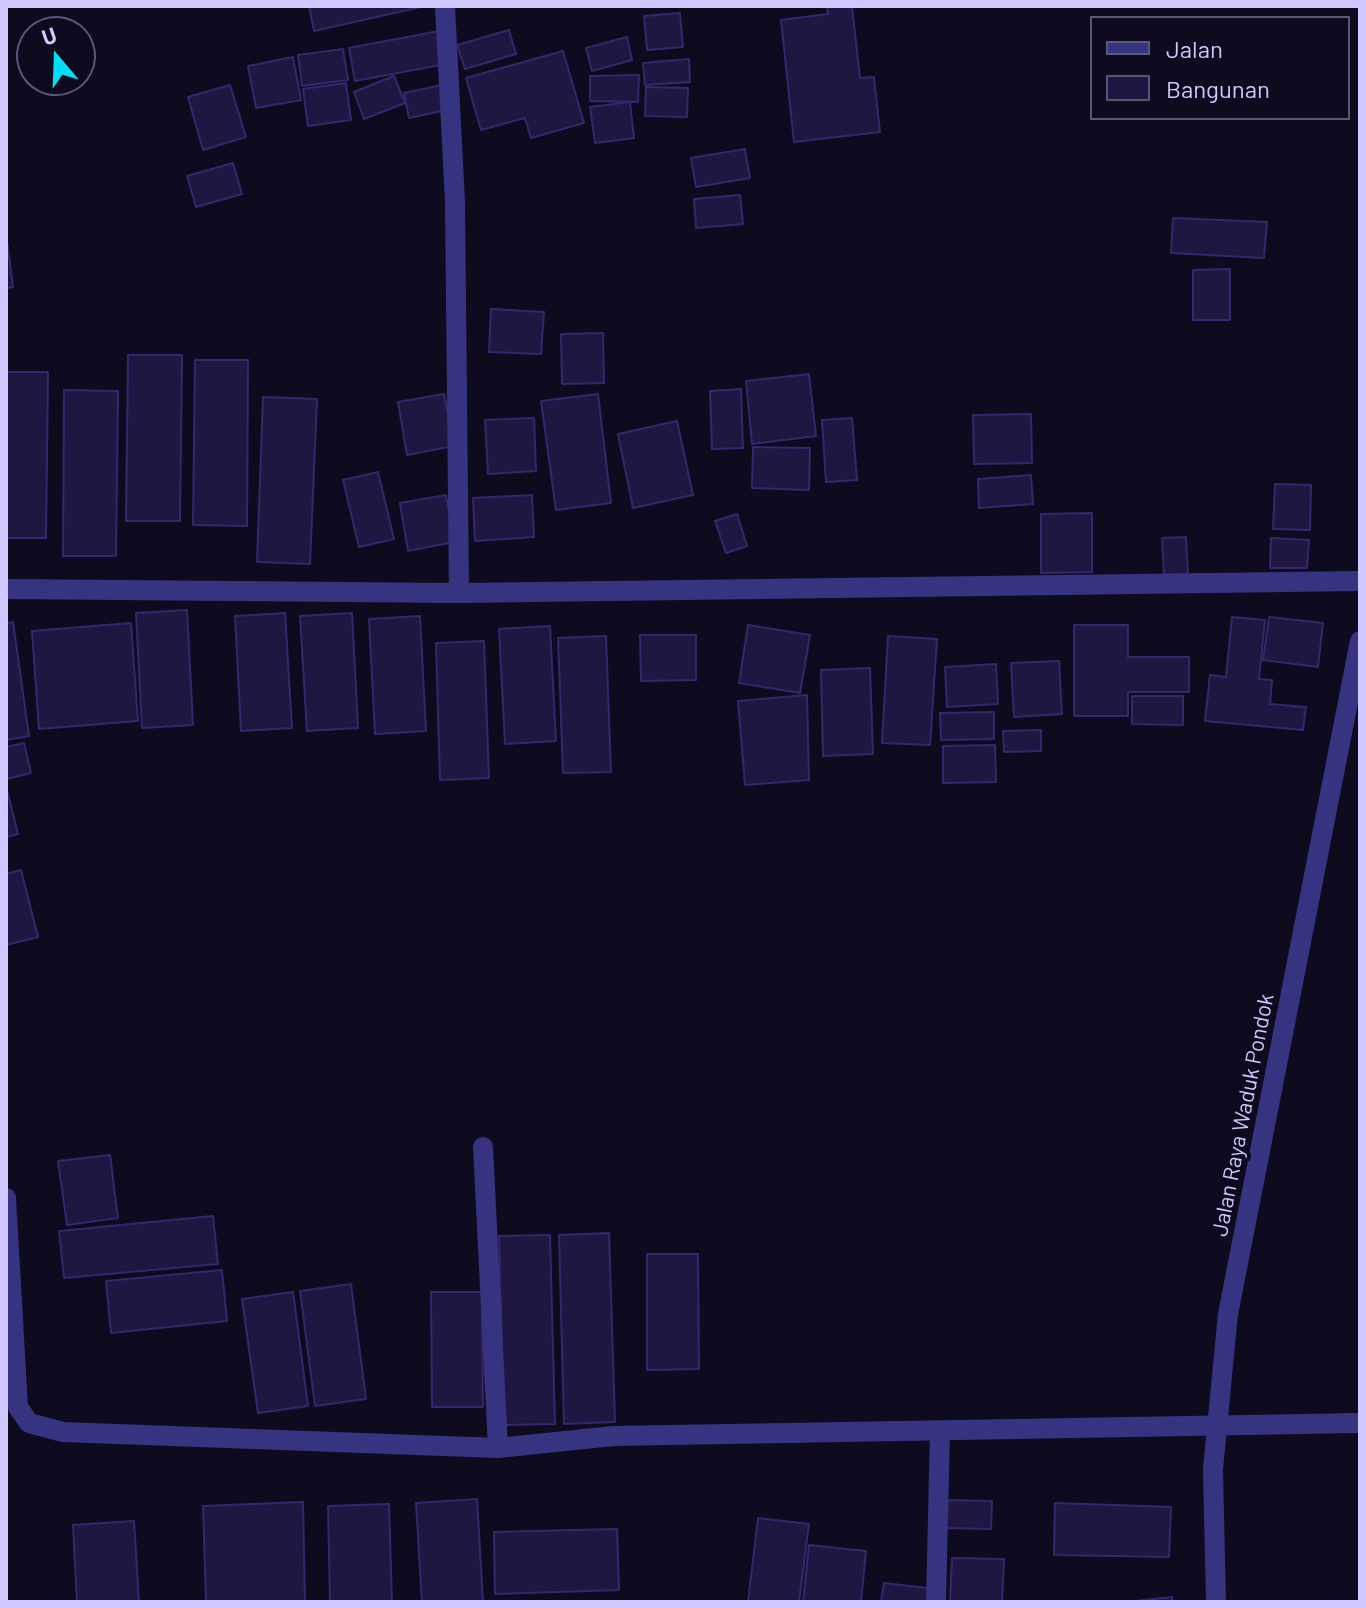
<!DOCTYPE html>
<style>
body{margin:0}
#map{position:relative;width:1366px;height:1608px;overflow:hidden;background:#0e0b1f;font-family:Barlow,sans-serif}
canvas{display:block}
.frame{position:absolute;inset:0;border:8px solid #cfc9ff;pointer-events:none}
.legend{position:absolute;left:1090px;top:16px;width:260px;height:104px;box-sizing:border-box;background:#0e0b1f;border:2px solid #5b5779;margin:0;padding:10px 14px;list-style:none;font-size:24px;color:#cfc9ff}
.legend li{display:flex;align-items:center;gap:16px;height:40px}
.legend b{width:40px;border:2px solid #5b5779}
.north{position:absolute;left:16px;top:16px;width:80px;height:80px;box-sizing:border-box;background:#0e0b1f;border:2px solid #5b5779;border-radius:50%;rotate:341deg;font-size:22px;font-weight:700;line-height:32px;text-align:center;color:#cfc9ff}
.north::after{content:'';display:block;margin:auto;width:28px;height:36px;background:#00ddf4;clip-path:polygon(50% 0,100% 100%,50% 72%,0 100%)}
</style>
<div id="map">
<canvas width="1366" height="1608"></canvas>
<div class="frame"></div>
<ul class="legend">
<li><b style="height:10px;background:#363480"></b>Jalan</li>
<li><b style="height:22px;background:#1f1641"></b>Bangunan</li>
</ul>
<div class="north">U</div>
</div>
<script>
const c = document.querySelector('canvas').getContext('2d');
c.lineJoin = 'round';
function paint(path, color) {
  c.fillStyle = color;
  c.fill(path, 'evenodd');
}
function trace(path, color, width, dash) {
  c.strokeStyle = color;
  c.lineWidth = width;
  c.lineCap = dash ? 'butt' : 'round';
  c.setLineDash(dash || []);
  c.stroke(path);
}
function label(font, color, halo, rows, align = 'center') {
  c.font = font + ' Barlow,sans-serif';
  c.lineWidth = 8;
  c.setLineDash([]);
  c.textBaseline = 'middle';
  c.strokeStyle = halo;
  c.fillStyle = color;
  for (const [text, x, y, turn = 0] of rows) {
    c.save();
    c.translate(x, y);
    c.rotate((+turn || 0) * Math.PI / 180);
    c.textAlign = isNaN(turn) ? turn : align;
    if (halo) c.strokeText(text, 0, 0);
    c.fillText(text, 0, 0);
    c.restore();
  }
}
const building = new Path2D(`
 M 309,6 L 421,6 L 421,7 L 314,31 Z
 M 827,6 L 852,6 L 860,78 L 874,77 L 880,132 L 794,142 L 781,20 L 828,14 Z
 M 680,13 L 683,47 L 647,50 L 644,16 Z
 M 509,30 L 516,54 L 465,69 L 457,45 Z
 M 439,31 L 446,64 L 355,81 L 349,48 Z
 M 627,37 L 632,60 L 592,71 L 586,48 Z
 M 343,49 L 348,80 L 302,86 L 298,55 Z
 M 563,51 L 584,123 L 531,138 L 525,118 L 481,130 L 466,78 Z
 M 293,57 L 301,100 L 256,108 L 248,66 Z
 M 689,59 L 690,82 L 645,85 L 643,63 Z
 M 639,75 L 638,102 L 590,101 L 590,76 Z
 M 394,76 L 405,103 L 364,119 L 354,92 Z
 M 346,83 L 351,120 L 308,126 L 303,89 Z
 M 230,85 L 246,137 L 203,150 L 188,97 Z
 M 442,85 L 447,110 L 409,118 L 404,93 Z
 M 646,87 L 688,88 L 687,117 L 645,116 Z
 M 630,102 L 634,138 L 595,143 L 590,107 Z
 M 745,149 L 750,178 L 696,187 L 691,158 Z
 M 233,163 L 242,194 L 196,207 L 187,176 Z
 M 740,195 L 743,224 L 696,228 L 694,199 Z
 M 1173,218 L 1267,222 L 1264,258 L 1171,253 Z
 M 6,232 L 13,287 L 6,288 Z
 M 1230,269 L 1230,320 L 1193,320 L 1193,270 Z
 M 491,309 L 544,312 L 541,354 L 489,352 Z
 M 603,333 L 604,383 L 562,384 L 561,334 Z
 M 128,355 L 182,355 L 180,521 L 126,521 Z
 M 195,360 L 248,360 L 247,526 L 193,525 Z
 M 6,372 L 48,372 L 46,538 L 6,538 Z
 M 809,374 L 816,436 L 752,444 L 746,381 Z
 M 741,389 L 743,448 L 712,449 L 710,391 Z
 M 64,390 L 118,391 L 116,556 L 63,556 Z
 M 444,394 L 454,446 L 407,455 L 398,402 Z
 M 598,394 L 611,503 L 556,510 L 541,401 Z
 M 263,397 L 317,399 L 310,564 L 257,562 Z
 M 1031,414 L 1032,463 L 974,464 L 973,415 Z
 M 534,418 L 536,471 L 488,474 L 485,420 Z
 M 852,418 L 857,480 L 826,482 L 822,420 Z
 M 677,421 L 693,495 L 633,508 L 618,434 Z
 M 753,447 L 810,448 L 809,490 L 752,488 Z
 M 378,472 L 394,539 L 359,547 L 343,480 Z
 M 1031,475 L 1033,504 L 979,508 L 978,479 Z
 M 1275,484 L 1311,485 L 1310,530 L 1273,529 Z
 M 446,495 L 454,542 L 408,551 L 400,503 Z
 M 532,495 L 534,537 L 475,541 L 473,498 Z
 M 1092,513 L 1092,572 L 1041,573 L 1041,514 Z
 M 737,514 L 747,546 L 726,553 L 715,521 Z
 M 1186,537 L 1188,574 L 1164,575 L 1162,538 Z
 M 1271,538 L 1309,540 L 1307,568 L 1270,568 Z
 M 187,610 L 193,725 L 142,728 L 136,613 Z
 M 285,613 L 292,728 L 241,731 L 235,616 Z
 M 352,613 L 358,728 L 307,731 L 300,616 Z
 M 420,616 L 426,731 L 375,734 L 369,619 Z
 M 1232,617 L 1265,620 L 1259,679 L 1272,680 L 1270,704 L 1306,707 L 1303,730 L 1205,721 L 1210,675 L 1226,677 Z
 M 1269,617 L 1323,623 L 1318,667 L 1263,660 Z
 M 13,622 L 29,736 L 6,740 L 6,623 Z
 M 131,623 L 138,721 L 39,729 L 32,631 Z
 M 748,625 L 810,635 L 800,693 L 739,683 Z
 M 1074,625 L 1128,625 L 1128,657 L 1189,657 L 1189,692 L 1128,692 L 1128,716 L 1074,716 Z
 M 550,626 L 556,741 L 505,744 L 499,629 Z
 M 640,635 L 696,635 L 696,680 L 641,681 Z
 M 606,636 L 611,772 L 563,773 L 558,638 Z
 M 888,636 L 937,639 L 930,745 L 882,743 Z
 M 484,641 L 489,778 L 440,780 L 436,643 Z
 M 1059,661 L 1062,714 L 1014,717 L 1011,663 Z
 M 996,664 L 998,704 L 947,707 L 945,667 Z
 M 870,668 L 873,754 L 823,756 L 821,670 Z
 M 807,695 L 809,780 L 745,785 L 738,701 Z
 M 1132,696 L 1183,696 L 1183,725 L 1132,724 Z
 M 994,712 L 994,739 L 941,740 L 940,713 Z
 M 1041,730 L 1041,751 L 1004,752 L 1003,731 Z
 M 24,743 L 31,773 L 6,779 L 6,747 Z
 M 995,745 L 996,782 L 943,783 L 943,746 Z
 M 6,786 L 18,834 L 6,837 Z
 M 21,870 L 38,937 L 6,945 L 6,874 Z
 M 110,1155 L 118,1218 L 67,1225 L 58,1161 Z
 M 213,1216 L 218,1264 L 64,1278 L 59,1231 Z
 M 609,1233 L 615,1422 L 564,1424 L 559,1235 Z
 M 550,1235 L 555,1424 L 504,1425 L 499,1236 Z
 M 647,1254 L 698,1254 L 699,1369 L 647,1370 Z
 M 222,1270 L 227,1321 L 111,1333 L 106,1281 Z
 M 351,1284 L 366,1399 L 315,1406 L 300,1291 Z
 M 293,1292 L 308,1406 L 258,1413 L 242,1299 Z
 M 431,1292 L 482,1292 L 483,1407 L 432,1407 Z
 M 477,1499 L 483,1602 L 422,1602 L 416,1503 Z
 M 944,1500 L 992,1501 L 991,1529 L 943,1528 Z
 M 303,1502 L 305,1602 L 206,1602 L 203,1506 Z
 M 1055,1503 L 1171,1507 L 1169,1557 L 1054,1555 Z
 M 389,1504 L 392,1602 L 330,1602 L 328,1506 Z
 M 758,1518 L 809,1524 L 799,1602 L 748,1602 Z
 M 134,1521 L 139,1602 L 77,1602 L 73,1525 Z
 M 617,1529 L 619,1590 L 495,1594 L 494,1532 Z
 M 809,1545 L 866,1551 L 861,1602 L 803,1602 Z
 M 952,1558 L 1004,1559 L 1002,1602 L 950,1602 Z
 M 884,1583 L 935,1589 L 933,1602 L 881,1602 Z
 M 1172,1597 L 1173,1602 L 1126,1602 Z`);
const minor = new Path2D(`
 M 445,6 L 455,202 L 459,593
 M 6,589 L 459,593 L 1360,581
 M 483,1147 L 498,1448
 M 6,1198 L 18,1407 L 29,1423 L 63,1432 L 498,1448 L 613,1436 L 1360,1423
 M 936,1602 L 940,1432`);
const tertiary = new Path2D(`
 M 1216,1602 L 1213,1469 L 1228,1314 L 1360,641`);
const streetNames = [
 ["Jalan Raya Waduk Pondok",1243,1115,-79]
];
paint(building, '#1f1641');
trace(building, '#35276e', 2);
trace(minor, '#363480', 20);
trace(tertiary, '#363480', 20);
label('22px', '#cfc9ff', '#0e0b1f', streetNames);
</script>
